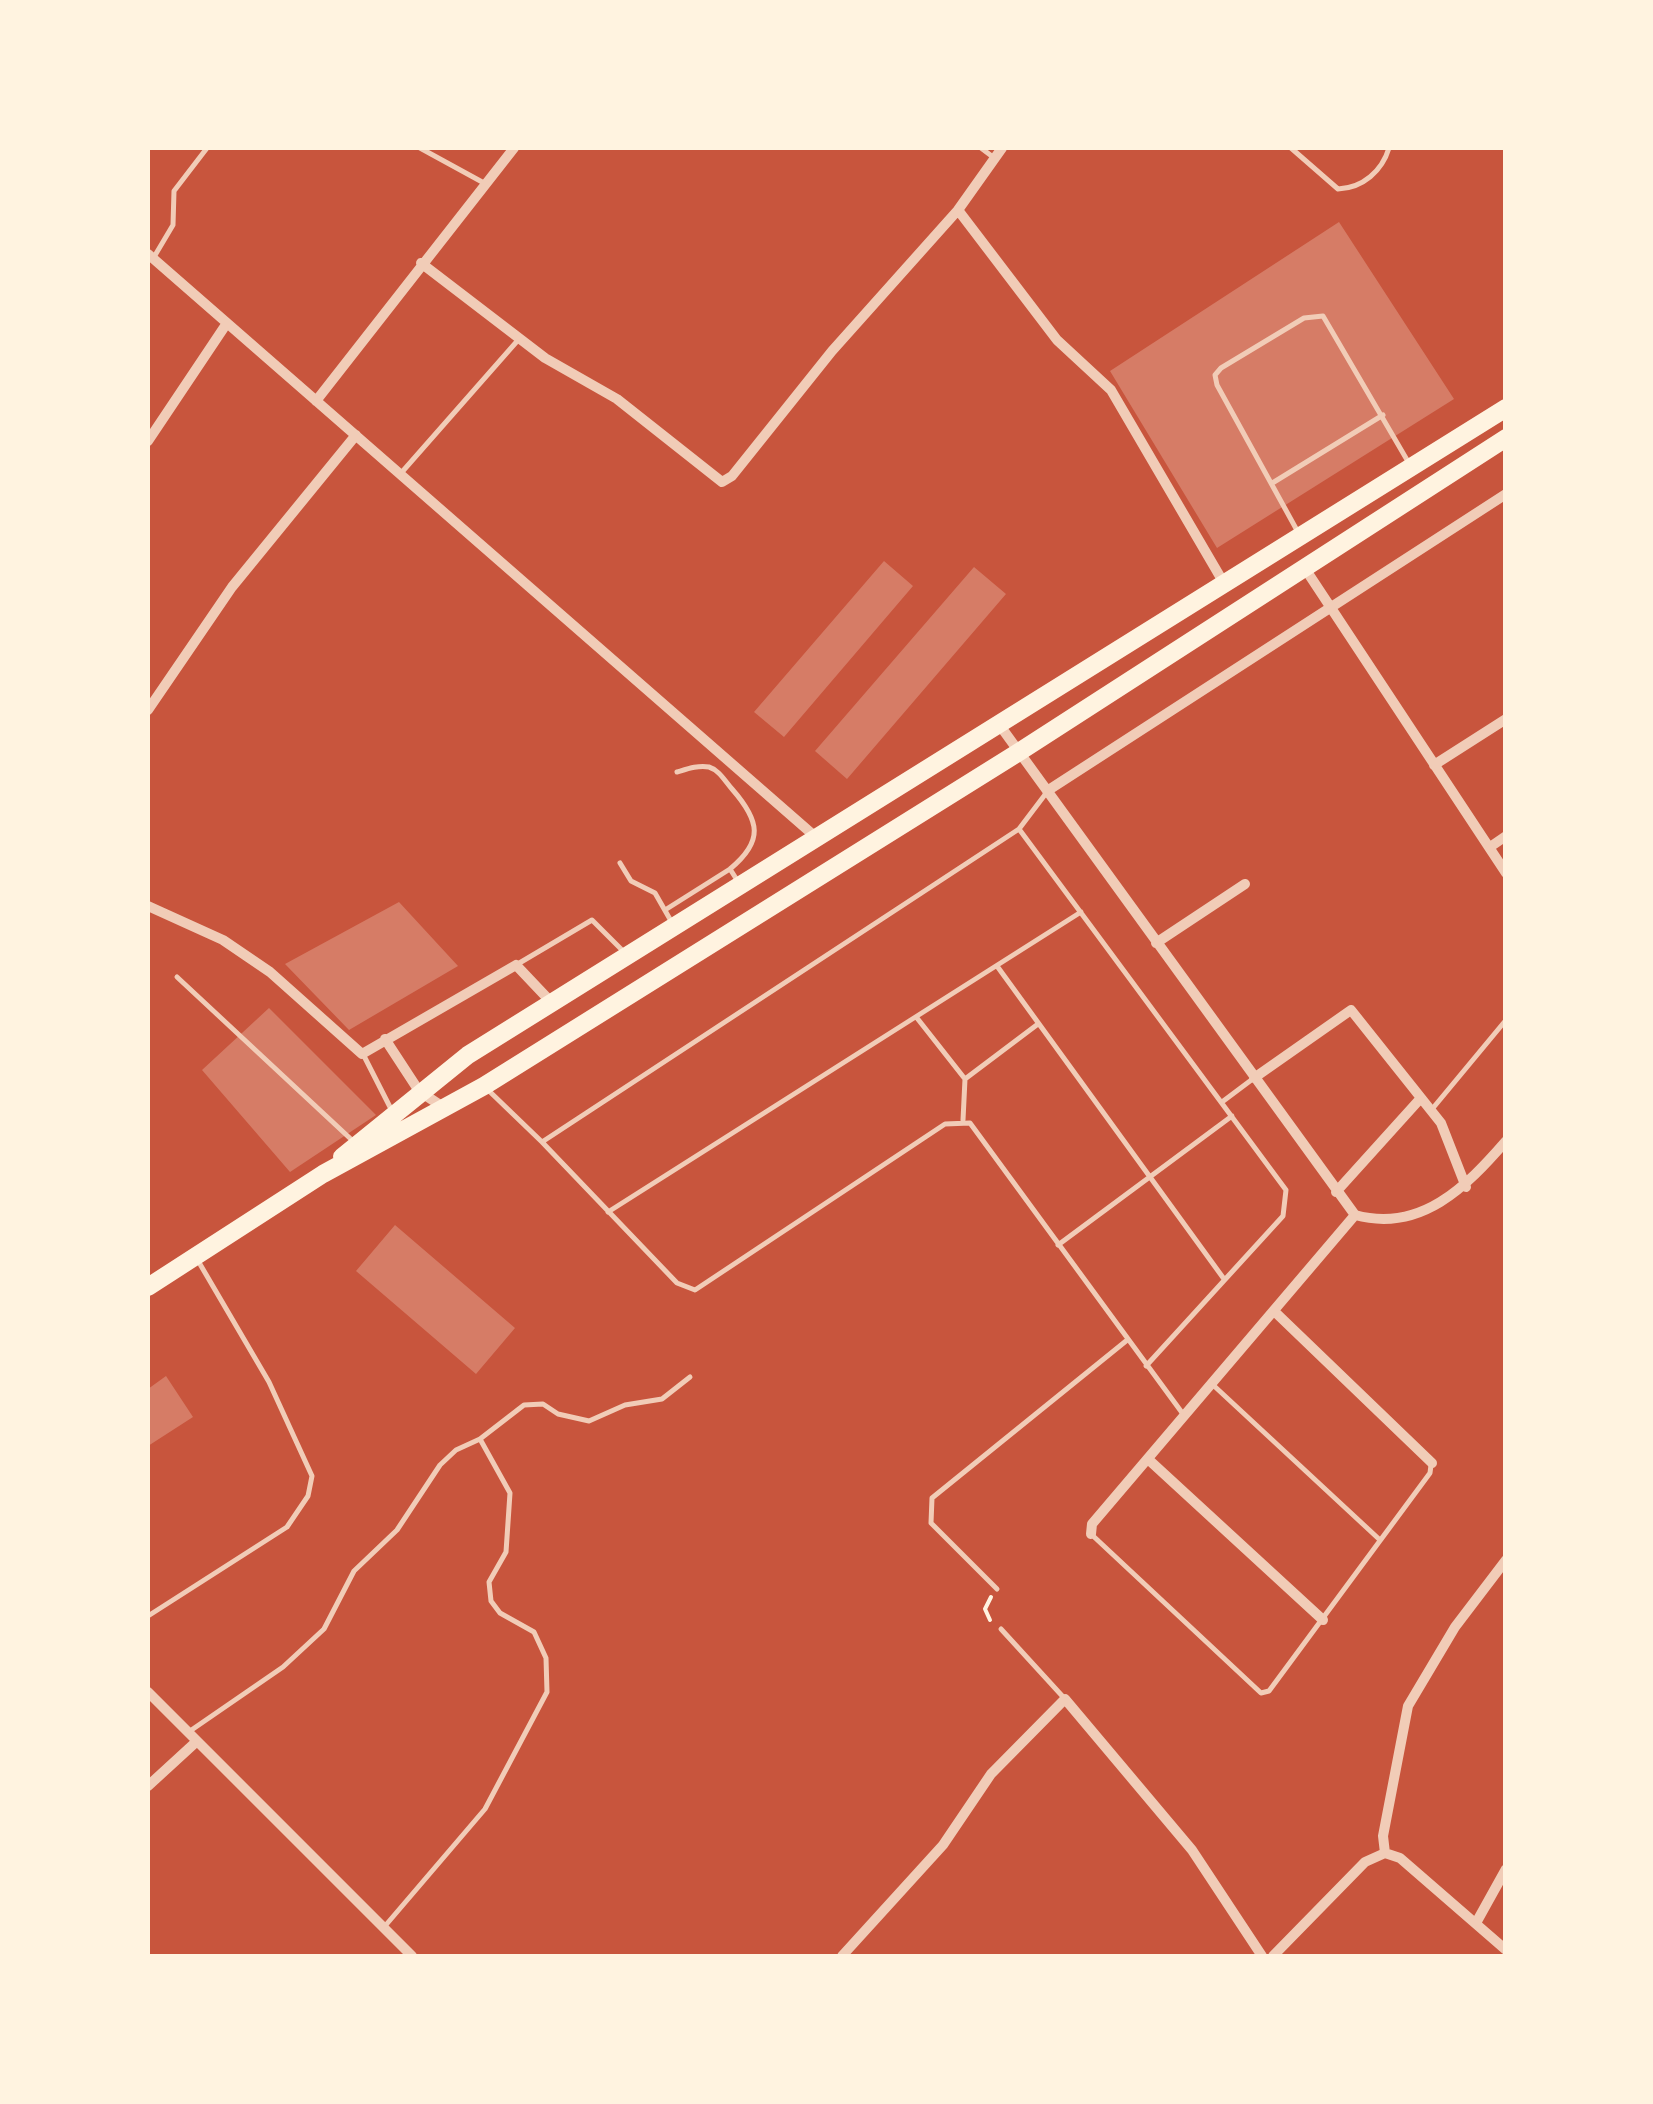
<!DOCTYPE html>
<style>
body{margin:0}
#map{position:relative;width:1653px;height:2104px;overflow:hidden;background:#c8553d;font-family:Barlow,sans-serif}
canvas{display:block}
.frame{position:absolute;inset:0;border:150px solid #fff3e0;pointer-events:none}
</style>
<div id="map">
<canvas width="1653" height="2104"></canvas>
<div class="frame"></div>
</div>
<script>
const c = document.querySelector('canvas').getContext('2d');
c.lineJoin = 'round';
function paint(path, color) {
  c.fillStyle = color;
  c.fill(path, 'evenodd');
}
function trace(path, color, width, dash) {
  c.strokeStyle = color;
  c.lineWidth = width;
  c.lineCap = dash ? 'butt' : 'round';
  c.setLineDash(dash || []);
  c.stroke(path);
}
const building = new Path2D(`
 M 1339,222 L 1454,399 L 1217,548 L 1110,371 Z
 M 884,561 L 913,586 L 784,737 L 754,712 Z
 M 974,567 L 1006,594 L 847,779 L 815,751 Z
 M 399,902 L 458,966 L 349,1030 L 285,964 Z
 M 269,1008 L 376,1115 L 290,1172 L 202,1070 Z
 M 395,1225 L 515,1328 L 476,1374 L 356,1271 Z
 M 166,1376 L 193,1417 L 148,1446 L 148,1389 Z`);
const path = new Path2D(`
 M 990,1620 L 985,1609 L 991,1597`);
const service = new Path2D(`
 M 420,148 L 484,183
 M 981,148 L 993,157
 M 1291,148 L 1338,189 C 1363,188 1382,171 1389,148
 M 154,257 L 173,225 L 174,191 L 207,148
 M 402,472 L 519,339
 M 1274,482 L 1383,415
 M 1299,534 L 1217,385 L 1215,375 L 1221,368 L 1304,318 L 1323,316 L 1410,465
 M 677,772 C 687,769 698,765 709,767 C 719,770 725,781 732,789 C 760,821 764,841 730,869 L 737,880
 M 1019,829 L 1286,1190 L 1283,1216 L 1146,1366
 M 620,863 L 631,881 L 655,893 L 671,921
 M 665,910 L 730,869
 M 516,965 L 592,920 L 623,951
 M 997,966 L 1224,1279
 M 177,977 L 354,1142
 M 917,1018 L 965,1079 L 1038,1024
 M 364,1056 L 391,1109
 M 486,1088 L 542,1142 L 1019,829 L 1047,792
 M 1222,1102 L 1254,1078
 M 1433,1108 L 1506,1020
 M 963,1120 L 965,1079
 M 542,1142 L 677,1283 L 695,1290 L 945,1124 L 970,1123 L 1183,1414
 M 608,1212 L 1081,912
 M 1058,1245 L 1232,1116
 M 1212,1384 L 1380,1540
 M 1091,1534 L 1261,1693 L 1269,1691 L 1430,1473 L 1431,1465
 M 997,1589 L 931,1523 L 932,1498 L 1126,1341
 M 148,1616 L 287,1527 L 308,1496 L 312,1476 L 269,1382 L 197,1259
 M 1001,1629 L 1065,1699
 M 190,1731 L 283,1667 L 324,1629 L 354,1571 L 397,1530 L 440,1465 L 456,1450 L 480,1439 L 524,1405 L 543,1404 L 558,1414 L 589,1421 L 625,1405 L 662,1399 L 690,1377
 M 385,1926 L 485,1809 L 547,1692 L 546,1658 L 534,1632 L 500,1613 L 491,1601 L 489,1582 L 506,1552 L 510,1493 L 480,1439`);
const minor = new Path2D(`
 M 958,210 L 1057,340 L 1111,390 L 1225,585
 M 148,254 L 818,839
 M 421,263 L 545,358 L 617,399 L 722,482 L 732,476 L 832,351 L 958,210 L 1002,148
 M 316,401 L 514,148
 M 148,441 L 227,323
 M 1304,567 L 1506,873
 M 148,710 L 232,587 L 356,435
 M 1001,727 L 1355,1215 C 1421,1233 1466,1187 1506,1141
 M 1434,765 L 1506,719
 M 1047,791 L 1506,494
 M 1490,847 L 1506,836
 M 148,906 L 223,940 L 270,972 L 362,1054 L 516,965 L 552,1003
 M 1156,943 L 1245,884
 M 385,1039 L 419,1091 L 446,1109
 M 1254,1078 L 1351,1010 L 1441,1123 L 1466,1187
 M 1336,1192 L 1420,1099
 M 1274,1311 L 1432,1463
 M 1149,1460 L 1323,1620
 M 1091,1534 L 1092,1524 L 1355,1215
 M 148,1692 L 412,1956
 M 148,1786 L 196,1742
 M 1385,1853 L 1383,1836 L 1408,1706 L 1455,1627 L 1506,1560
 M 1476,1923 L 1506,1869
 M 842,1956 L 943,1845 L 991,1774 L 1065,1699 L 1192,1850 L 1262,1956
 M 1273,1956 L 1365,1862 L 1385,1853 L 1400,1858 L 1506,1950`);
const trunk = new Path2D(`
 M 342,1157 L 468,1055 L 1506,408
 M 148,1287 L 323,1174 L 484,1086 L 1019,752 L 1506,438`);
paint(building, '#d67c66');
trace(path, '#fff3e0', 4);
trace(service, '#f1ccb7', 5);
trace(minor, '#f1ccb7', 10);
trace(trunk, '#fff3e0', 18);
</script>
